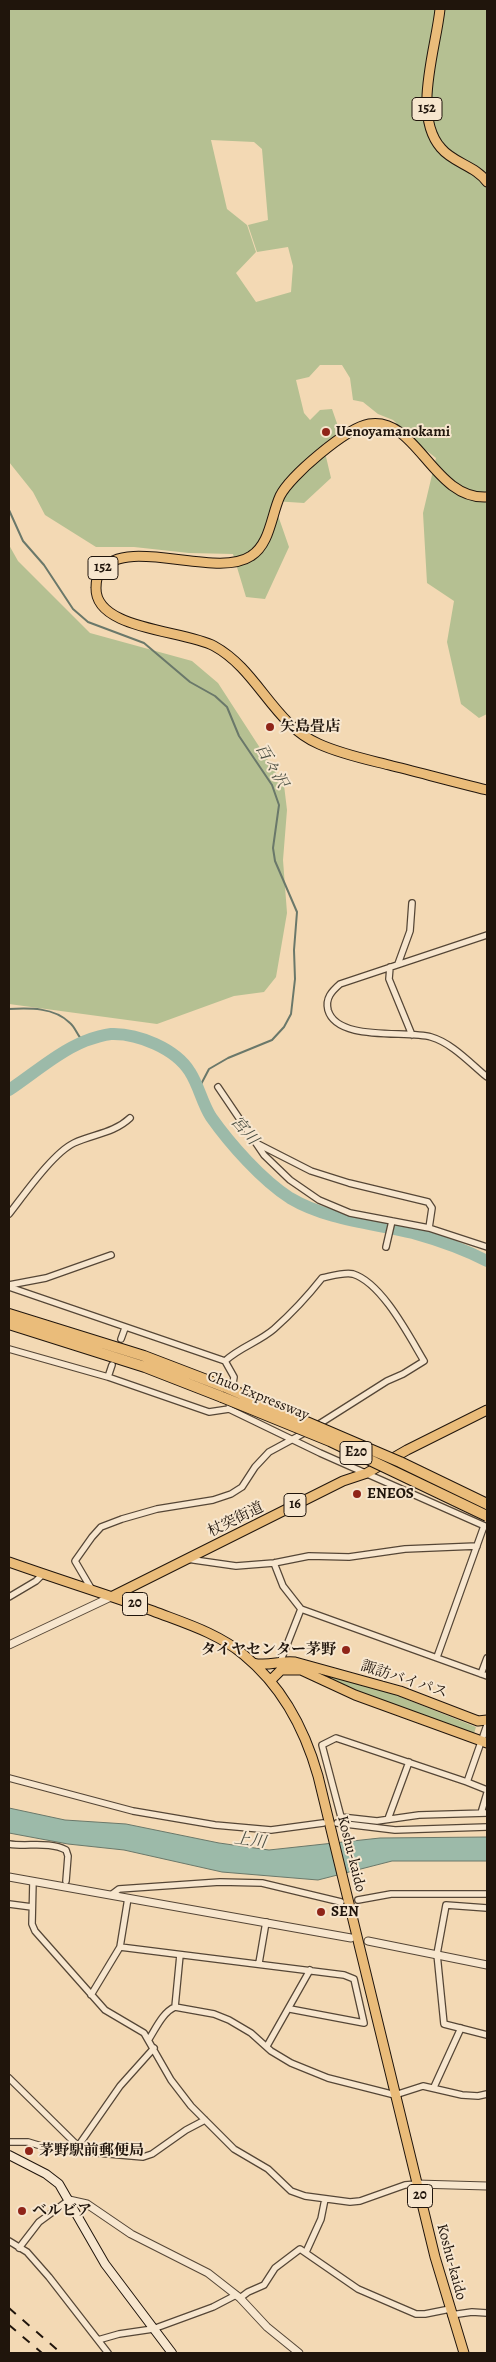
<!DOCTYPE html>
<meta charset="utf-8">
<style>
body{margin:0}
#map{position:relative;width:496px;height:2362px;overflow:hidden;background:#f3d9b4;font-family:Alegreya,serif}
canvas{display:block}
.frame{position:absolute;inset:0;border:10px solid #20150c;pointer-events:none}
</style>
<div id="map">
<canvas width="496" height="2362"></canvas>
<div class="frame"></div>
</div>
<script>
const c = document.querySelector('canvas').getContext('2d');
c.lineJoin = 'round';
function paint(path, color) {
  c.fillStyle = color;
  c.fill(path, 'evenodd');
}
function trace(path, color, width, dash) {
  c.strokeStyle = color;
  c.lineWidth = width;
  c.lineCap = dash ? 'butt' : 'round';
  c.setLineDash(dash || []);
  c.stroke(path);
}
function label(font, color, halo, rows, align = 'center') {
  c.font = font + ' Alegreya,"Noto Serif JP",serif';
  c.lineWidth = 4;
  c.setLineDash([]);
  c.textBaseline = 'middle';
  c.strokeStyle = halo;
  c.fillStyle = color;
  for (const [text, x, y, turn = 0] of rows) {
    c.save();
    c.translate(x, y);
    c.rotate((+turn || 0) * Math.PI / 180);
    c.textAlign = isNaN(turn) ? turn : align;
    if (halo) c.strokeText(text, 0, 0);
    c.fillText(text, 0, 0);
    c.restore();
  }
}
const green = new Path2D(`
 M 9,9 L 487,9 L 487,714 L 479,718 L 461,704 L 447,642 L 454,601 L 427,583 L 423,513 L 436,458 L 418,444 L 393,420 L 378,414 L 363,402 L 353,400 L 350,378 L 342,365 L 320,365 L 309,377 L 296,380 L 304,413 L 310,420 L 320,410 L 332,409 L 340,432 L 323,444 L 331,478 L 304,503 L 273,501 L 289,547 L 265,599 L 246,597 L 233,554 L 189,553 L 134,547 L 96,547 L 45,515 L 33,492 L 9,462 ZM 211,140 L 254,142 L 262,149 L 268,220 L 248,225 L 257,252 L 288,247 L 293,266 L 291,292 L 256,302 L 236,273 L 256,252 L 247,225 L 227,209 Z
 M 9,545 L 18,561 L 90,633 L 192,661 L 218,683 L 284,785 L 287,810 L 283,860 L 287,913 L 276,977 L 264,992 L 234,996 L 157,1024 L 9,1004 Z
 M 300,1665 L 378,1688 L 476,1727 L 473,1737 L 358,1693 Z`);
const water = new Path2D(`
 M 9,1808 L 65,1820 L 126,1824 L 219,1843 L 269,1850 L 380,1838 L 487,1837 L 487,1861 L 392,1861 L 318,1880 L 222,1872 L 124,1850 L 68,1844 L 9,1833 Z`);
const stream = new Path2D(`
 M 9,510 L 23,541 L 44,565 L 73,609 L 88,622 L 144,643 L 190,682 L 215,696 L 227,707 L 239,736 L 272,785 L 279,805 L 273,848 L 275,861 L 297,912 L 294,950 L 295,979 L 291,1014 L 284,1027 L 272,1040 L 228,1058 L 209,1069 L 198,1090
 M 9,1009 C 29,1008 54,1007 70,1023 C 76,1028 77,1036 84,1042`);
const river = new Path2D(`
 M 9,1090 C 33,1074 58,1052 85,1041 C 93,1038 102,1035 111,1034 C 138,1033 176,1049 190,1072 C 199,1086 202,1103 211,1117 C 230,1144 262,1180 290,1198 C 327,1220 372,1223 413,1233 C 438,1240 464,1249 487,1261`);
const minor = new Path2D(`
 M 487,935 L 340,984 C 332,991 325,998 328,1010 C 337,1042 406,1030 431,1037 C 452,1043 470,1063 487,1077
 M 398,964 L 410,931 L 412,903
 M 390,967 L 389,979 L 412,1035
 M 218,1087 L 264,1155 L 290,1180 L 319,1200 L 350,1213 L 429,1228 L 487,1247
 M 256,1143 L 311,1171 L 349,1183 L 428,1202 L 432,1208 L 429,1228
 M 9,1214 C 24,1195 53,1153 74,1143 C 94,1134 114,1133 130,1118
 M 386,1247 L 392,1221
 M 9,1285 L 46,1278 L 111,1255
 M 9,1287 L 225,1361 L 234,1377 L 229,1409 L 209,1412 L 108,1377 L 9,1349
 M 121,1339 L 125,1328
 M 225,1361 C 240,1347 259,1342 274,1329 C 292,1313 307,1297 322,1278 C 332,1276 344,1272 353,1274 C 382,1283 409,1336 424,1361 L 403,1374 L 387,1381 L 316,1426
 M 108,1377 L 112,1365
 M 229,1409 L 320,1453 L 487,1527
 M 187,1559 L 236,1566 L 274,1563 L 309,1556 L 349,1557 L 405,1549 L 477,1546
 M 274,1563 L 283,1586 L 301,1609 L 487,1676
 M 92,1590 L 75,1561 L 92,1537 L 101,1527 L 122,1519 L 157,1509 L 213,1500 L 231,1494 L 242,1487 L 255,1467 L 269,1452 L 306,1432
 M 9,1597 L 36,1581 L 43,1574
 M 437,1657 L 484,1526
 M 281,1660 L 301,1609
 M 481,1674 L 487,1658
 M 487,1725 L 467,1782 L 487,1790
 M 9,1778 L 133,1811 L 215,1825 L 271,1830 L 323,1823
 M 467,1782 L 336,1738 L 322,1745 L 341,1817 L 377,1821 L 419,1815 L 487,1813
 M 481,1813 L 487,1793
 M 388,1819 L 409,1762
 M 337,1823 L 395,1830 L 487,1827
 M 9,1844 C 27,1847 49,1841 66,1850 L 68,1856 L 66,1881
 M 33,1881 L 32,1924 L 35,1931 L 105,2010 L 144,2033 L 171,2080 L 191,2106 L 234,2149 L 268,2169 L 291,2191 L 305,2196 L 350,2202 L 360,2201 L 405,2185 L 417,2184
 M 111,1895 L 119,1889 L 220,1882 L 262,1883 L 341,1902
 M 358,1900 L 391,1894 L 487,1894
 M 9,1904 L 32,1907
 M 487,1908 L 446,1905 L 437,1954 L 444,2024 L 487,2035
 M 120,1947 L 344,1975 L 354,1979 L 364,2023 L 290,2009
 M 259,1963 L 266,1922
 M 91,1995 L 120,1947 L 128,1898
 M 175,2007 L 180,1955
 M 149,2039 C 156,2028 163,2012 175,2007 L 214,2014 L 229,2020 L 251,2033 L 271,2051 L 291,2063 L 328,2078 L 395,2095 L 423,2086 L 462,2095 L 478,2096 L 487,2094
 M 267,2046 L 310,1970
 M 9,2078 L 77,2145
 M 434,2087 L 461,2028
 M 9,2142 L 28,2142 L 51,2149 L 143,2157 L 152,2154 L 186,2130 L 205,2120
 M 74,2152 L 120,2086 L 154,2048
 M 9,2241 L 27,2252 L 49,2277 L 108,2353
 M 19,2248 L 39,2222 L 69,2200
 M 306,2252 L 321,2219 L 325,2199
 M 240,2298 L 248,2292 L 264,2285 L 275,2268 L 300,2249 L 358,2289 L 402,2308 L 416,2314 L 425,2314 L 450,2309
 M 451,2315 L 472,2312 L 487,2313
 M 98,2340 L 119,2334 L 153,2329 L 213,2307 L 236,2295`);
const tertiary = new Path2D(`
 M 9,1645 L 113,1596
 M 9,1877 L 351,1938
 M 368,1941 L 487,1965
 M 417,2184 L 487,2186
 M 69,2200 L 87,2204 L 131,2234 L 208,2273 L 240,2298 L 267,2327 L 299,2353`);
const secondary = new Path2D(`
 M 9,2155 L 46,2174 L 59,2184 L 105,2264 L 172,2353`);
const primary = new Path2D(`
 M 113,1596 L 343,1481 L 367,1473 L 407,1450 L 487,1410`);
const trunk = new Path2D(`
 M 440,9 C 436,49 412,115 441,148 C 453,163 476,166 487,182
 M 487,497 C 433,500 417,416 369,424 C 346,428 290,476 280,496 C 271,516 270,544 251,556 C 217,579 127,536 101,570 C 97,575 96,582 96,588 C 95,630 184,630 214,646 C 258,670 273,724 319,744 C 341,754 365,759 389,765 C 421,773 454,782 487,790
 M 9,1562 C 57,1579 105,1594 153,1611 C 184,1623 218,1633 244,1655 C 283,1687 305,1730 318,1776 L 435,2257 L 464,2353
 M 253,1663 C 268,1667 280,1660 295,1662 L 400,1691 L 478,1721 L 487,1720
 M 270,1681 L 281,1670 L 301,1670 L 355,1695 L 487,1743`);
const motorway = new Path2D(`
 M 9,1314 L 144,1356 L 225,1387
 M 9,1324 L 145,1367 L 222,1397`);
const rail = new Path2D(`
 M 9,2308 L 61,2353
 M 9,2325 L 42,2353`);
const motorwayBridge = new Path2D(`
 M 225,1387 L 400,1462 L 487,1504
 M 222,1397 L 330,1441 L 487,1516`);
const markers = [
 [326,432,5,"#8f2418"],
 [270,727,5,"#8f2418"],
 [357,1494,5,"#8f2418"],
 [346,1650,5,"#8f2418"],
 [321,1912,5,"#8f2418"],
 [29,2151,5,"#8f2418"],
 [22,2211,5,"#8f2418"]
];
const shields = [
 [427,109,30],
 [103,568,30],
 [356,1453,32],
 [295,1505,22],
 [135,1604,25],
 [420,2196,25]
];
const shieldNames = [
 ["152",427,109],
 ["152",103,568],
 ["E20",356,1453],
 ["16",295,1505],
 ["20",135,1604],
 ["20",420,2196]
];
const poiNames = [
 ["Uenoyamanokami",336,432],
 ["矢島畳店",280,727],
 ["ENEOS",367,1494],
 ["タイヤセンター茅野",336,1650,"right"],
 ["SEN",331,1912],
 ["茅野駅前郵便局",39,2151],
 ["ベルビア",32,2211]
];
const streetNames = [
 ["Chuo Expressway",258,1396,22],
 ["杖突街道",236,1520,-26],
 ["諏訪バイパス",404,1680,18],
 ["Koshu-kaido",351,1854,76],
 ["Koshu-kaido",451,2262,75]
];
const waterNames = [
 ["百々沢",271,766,60],
 ["宮川",244,1131,49],
 ["上川",250,1841,8]
];
paint(green, '#b5c092');
paint(water, '#9cbaa9');
trace(water, '#6a786a', 1);
trace(stream, '#6a786a', 2);
trace(river, '#9cbaa9', 12);
trace(minor, '#554636', 8);
trace(tertiary, '#554636', 9);
trace(secondary, '#20150c', 10);
trace(primary, '#20150c', 11);
trace(trunk, '#20150c', 11);
trace(motorway, '#20150c', 12);
trace(minor, '#f7e6ce', 5.5);
trace(tertiary, '#f7e6ce', 7);
trace(secondary, '#f7e6ce', 8);
trace(primary, '#eabc7a', 9);
trace(trunk, '#eabc7a', 9);
trace(motorway, '#eabc7a', 10);
trace(rail, '#20150c', 2, [9, 9]);
trace(motorwayBridge, '#20150c', 12, []);
trace(motorwayBridge, '#eabc7a', 10);
for (const [x, y, r, color] of markers) {
  const dot = new Path2D();
  dot.arc(x, y, r, 0, 2 * Math.PI);
  c.fillStyle = color;
  c.fill(dot);
  trace(dot, '#f7e6ce', 2);
}
for (const [x, y, w] of shields) {
  const box = new Path2D();
  box.roundRect(x - w / 2, y - 11.5, w, 23, 4);
  c.fillStyle = '#f7e6ce';
  c.fill(box);
  trace(box, '#20150c', 1);
}
label('bold 14px', '#20150c', null, shieldNames);
label('bold 15px', '#20150c', '#f7e6ce', poiNames, 'left');
label('15px', '#20150c', '#f7e6ce', streetNames);
label('italic 16px', '#4b4f43', '#f7e6ce', waterNames);
</script>
